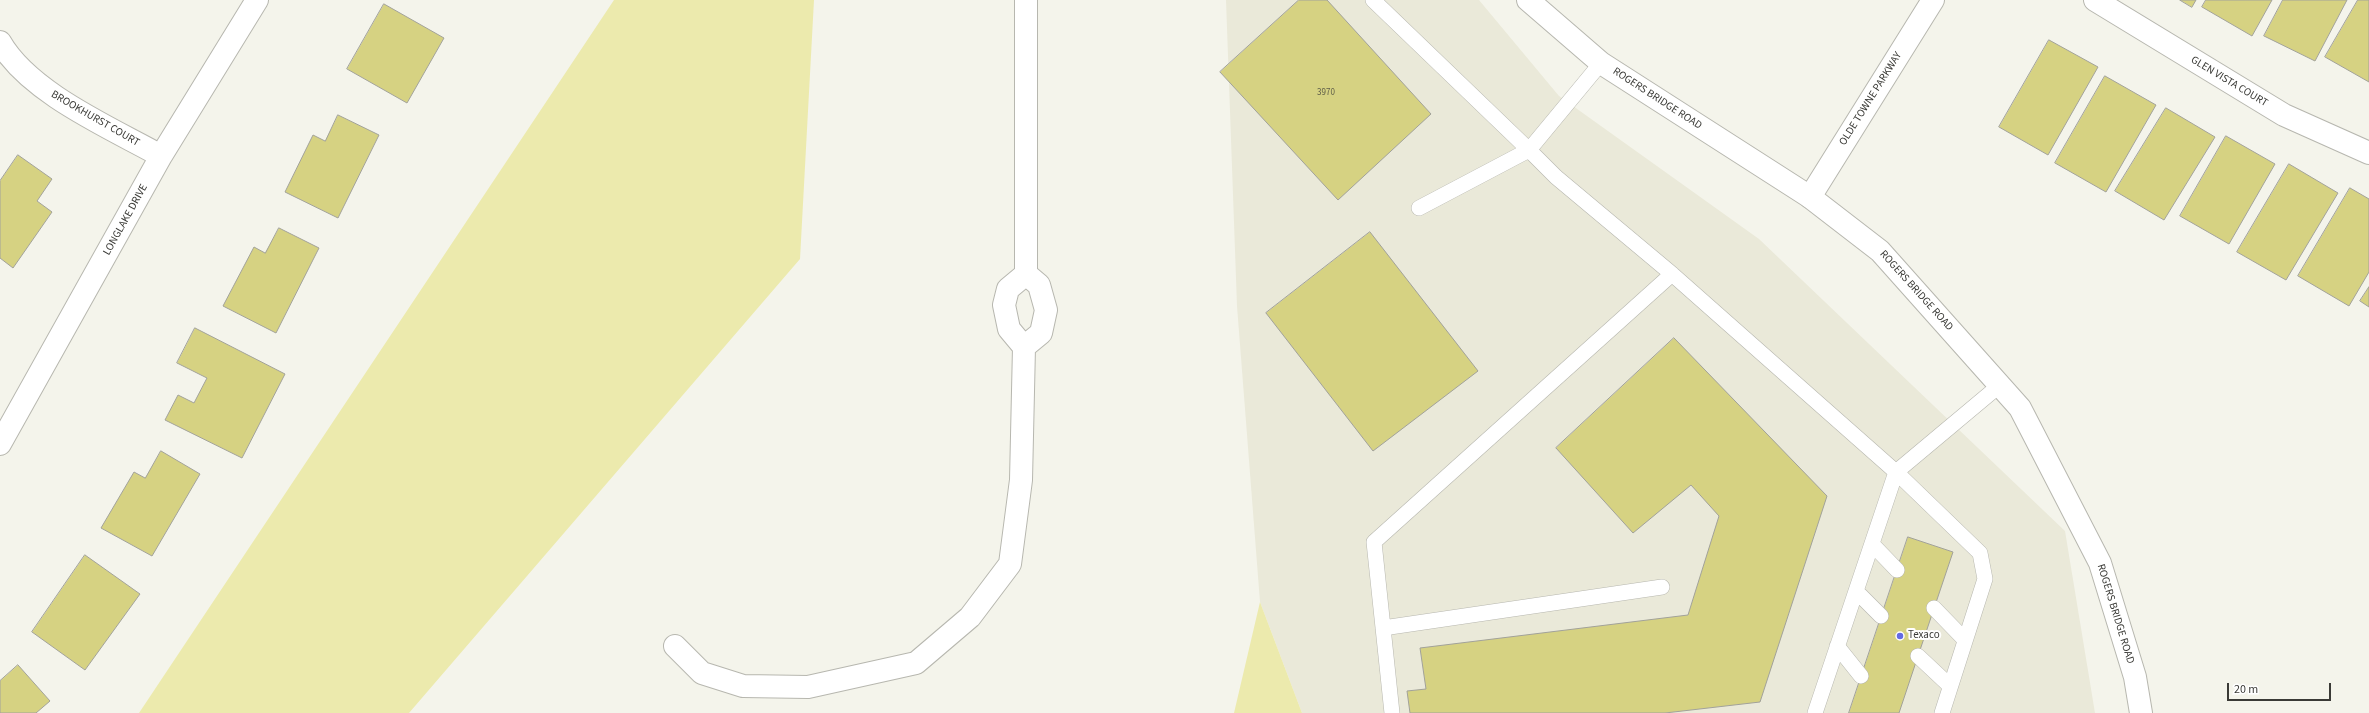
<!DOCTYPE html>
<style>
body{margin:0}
#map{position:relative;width:2369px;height:713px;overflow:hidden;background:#f4f4eb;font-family:"Source Sans 3",sans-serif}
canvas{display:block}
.scale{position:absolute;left:2227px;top:683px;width:104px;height:18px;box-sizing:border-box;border:2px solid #3a3a36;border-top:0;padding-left:5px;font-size:12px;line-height:14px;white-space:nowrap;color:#3a3a36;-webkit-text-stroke:3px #fff;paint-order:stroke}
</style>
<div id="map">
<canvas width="2369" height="713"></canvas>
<div class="scale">20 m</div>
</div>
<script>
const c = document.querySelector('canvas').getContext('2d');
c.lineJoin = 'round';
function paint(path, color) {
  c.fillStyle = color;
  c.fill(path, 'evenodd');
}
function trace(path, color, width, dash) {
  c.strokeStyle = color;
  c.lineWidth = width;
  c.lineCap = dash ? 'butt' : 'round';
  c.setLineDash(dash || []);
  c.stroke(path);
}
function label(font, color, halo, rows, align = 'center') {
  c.font = font + ' "Source Sans 3",sans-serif';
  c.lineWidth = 4;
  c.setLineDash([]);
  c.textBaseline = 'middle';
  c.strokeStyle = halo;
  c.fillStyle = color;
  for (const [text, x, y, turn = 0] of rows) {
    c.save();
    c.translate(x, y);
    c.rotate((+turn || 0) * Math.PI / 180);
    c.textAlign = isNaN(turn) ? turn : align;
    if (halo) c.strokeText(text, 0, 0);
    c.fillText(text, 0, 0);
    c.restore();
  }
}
const built = new Path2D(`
 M 1226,0 L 1479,0 L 1559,96 L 1759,239 L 2065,531 L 2095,713 L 1302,713 L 1260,602 L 1237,306 Z`);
const green = new Path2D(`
 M 614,0 L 814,0 L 800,259 L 409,713 L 139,713 Z
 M 1260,602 L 1302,713 L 1234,713 Z`);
const building = new Path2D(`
 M 1299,0 L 1327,0 L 1431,114 L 1338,200 L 1220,72 Z
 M 2180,0 L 2196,0 L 2192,7 Z
 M 2206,0 L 2272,0 L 2252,36 L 2202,7 Z
 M 2283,0 L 2347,0 L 2315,61 L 2264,36 Z
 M 2358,0 L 2369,0 L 2369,82 L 2325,57 Z
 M 384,4 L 444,38 L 407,103 L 347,69 Z
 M 2049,40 L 2098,67 L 2048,155 L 1999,127 Z
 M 2105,76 L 2156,105 L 2106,192 L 2055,163 Z
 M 2166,108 L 2215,137 L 2164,220 L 2115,191 Z
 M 338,115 L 379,135 L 338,218 L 285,192 L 313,135 L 325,141 Z
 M 2226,136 L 2275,164 L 2229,244 L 2180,216 Z
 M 18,155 L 52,179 L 37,201 L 52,212 L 13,268 L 0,258 L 0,181 Z
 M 2289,164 L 2338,193 L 2286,280 L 2237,252 Z
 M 2350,188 L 2369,199 L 2369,272 L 2349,306 L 2298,276 Z
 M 279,228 L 319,248 L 276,333 L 223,306 L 254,247 L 265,253 Z
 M 1370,232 L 1478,371 L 1373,451 L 1266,313 Z
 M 2369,287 L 2369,307 L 2360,301 Z
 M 195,328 L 285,374 L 242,458 L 165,420 L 178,395 L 194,403 L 207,378 L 177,363 Z
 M 1674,338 L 1827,496 L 1760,702 L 1665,713 L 1410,713 L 1407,691 L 1426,689 L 1420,648 L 1688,615 L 1719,516 L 1691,485 L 1633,533 L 1556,448 Z
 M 161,451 L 200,474 L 152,556 L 101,528 L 134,472 L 145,478 Z
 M 1908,537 L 1953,552 L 1918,656 L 1899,713 L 1849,713 Z
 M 85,555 L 140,594 L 85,670 L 32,632 Z
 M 18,665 L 50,701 L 36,713 L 0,713 L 0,681 Z`);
const lane = new Path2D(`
 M 1373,0 L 1529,150 L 1419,208
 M 1672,274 L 1896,472 L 1815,713
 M 1872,544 L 1897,570
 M 1856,591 L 1881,616
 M 1934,608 L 1965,640
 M 1383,628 L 1662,587
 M 1837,646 L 1861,676
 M 1918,656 L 1950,686
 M 1392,713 L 1374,542 L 1672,274 L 1556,177 L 1529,150 L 1601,63
 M 1942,713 L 1985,579 L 1980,553 L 1896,472 L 2000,385`);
const street = new Path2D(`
 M 2095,0 L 2284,115 L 2369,153
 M 0,42 C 29,93 111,128 161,156
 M 1810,197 L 1933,0
 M 1024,347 L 1041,333 L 1046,310 L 1039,285 L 1026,274 L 1026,0
 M 0,444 L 161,156 L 257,0
 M 675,646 L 702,673 L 743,686 L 808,687 L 916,663 L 970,617 L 1010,564 L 1021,480 L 1024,347 L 1009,329 L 1004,305 L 1008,289 L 1026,274`);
const secondary = new Path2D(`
 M 1528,0 L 1601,63 L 1810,197 L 1880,251 L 2020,408 L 2100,563 L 2135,677 L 2141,713`);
const markers = [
 [1900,636,4,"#636be3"]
];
const numberNames = [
 ["3970",1326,93]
];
const streetNames = [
 ["GLEN VISTA COURT",2229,82,31],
 ["ROGERS BRIDGE ROAD",1657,99,33],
 ["OLDE TOWNE PARKWAY",1871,99,-58],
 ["BROOKHURST COURT",95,119,30],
 ["LONGLAKE DRIVE",126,220,-61],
 ["ROGERS BRIDGE ROAD",1916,291,48],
 ["ROGERS BRIDGE ROAD",2115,614,73]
];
const poiNames = [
 ["Texaco",1908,636]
];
paint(built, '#eae9d9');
paint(green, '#eceaad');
paint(building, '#d6d282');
trace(building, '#a2a29a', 1);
trace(lane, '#b7b7af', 16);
trace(street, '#b7b7af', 24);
trace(secondary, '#b7b7af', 24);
trace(lane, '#fff', 15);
trace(street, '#fff', 22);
trace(secondary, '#fff', 22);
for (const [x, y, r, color] of markers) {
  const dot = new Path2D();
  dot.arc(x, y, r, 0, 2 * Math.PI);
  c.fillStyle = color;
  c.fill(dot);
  trace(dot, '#fff', 1.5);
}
label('9px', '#616049', null, numberNames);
label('11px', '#3a3a36', '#fff', streetNames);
label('11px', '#3a3a36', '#fff', poiNames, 'left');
</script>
